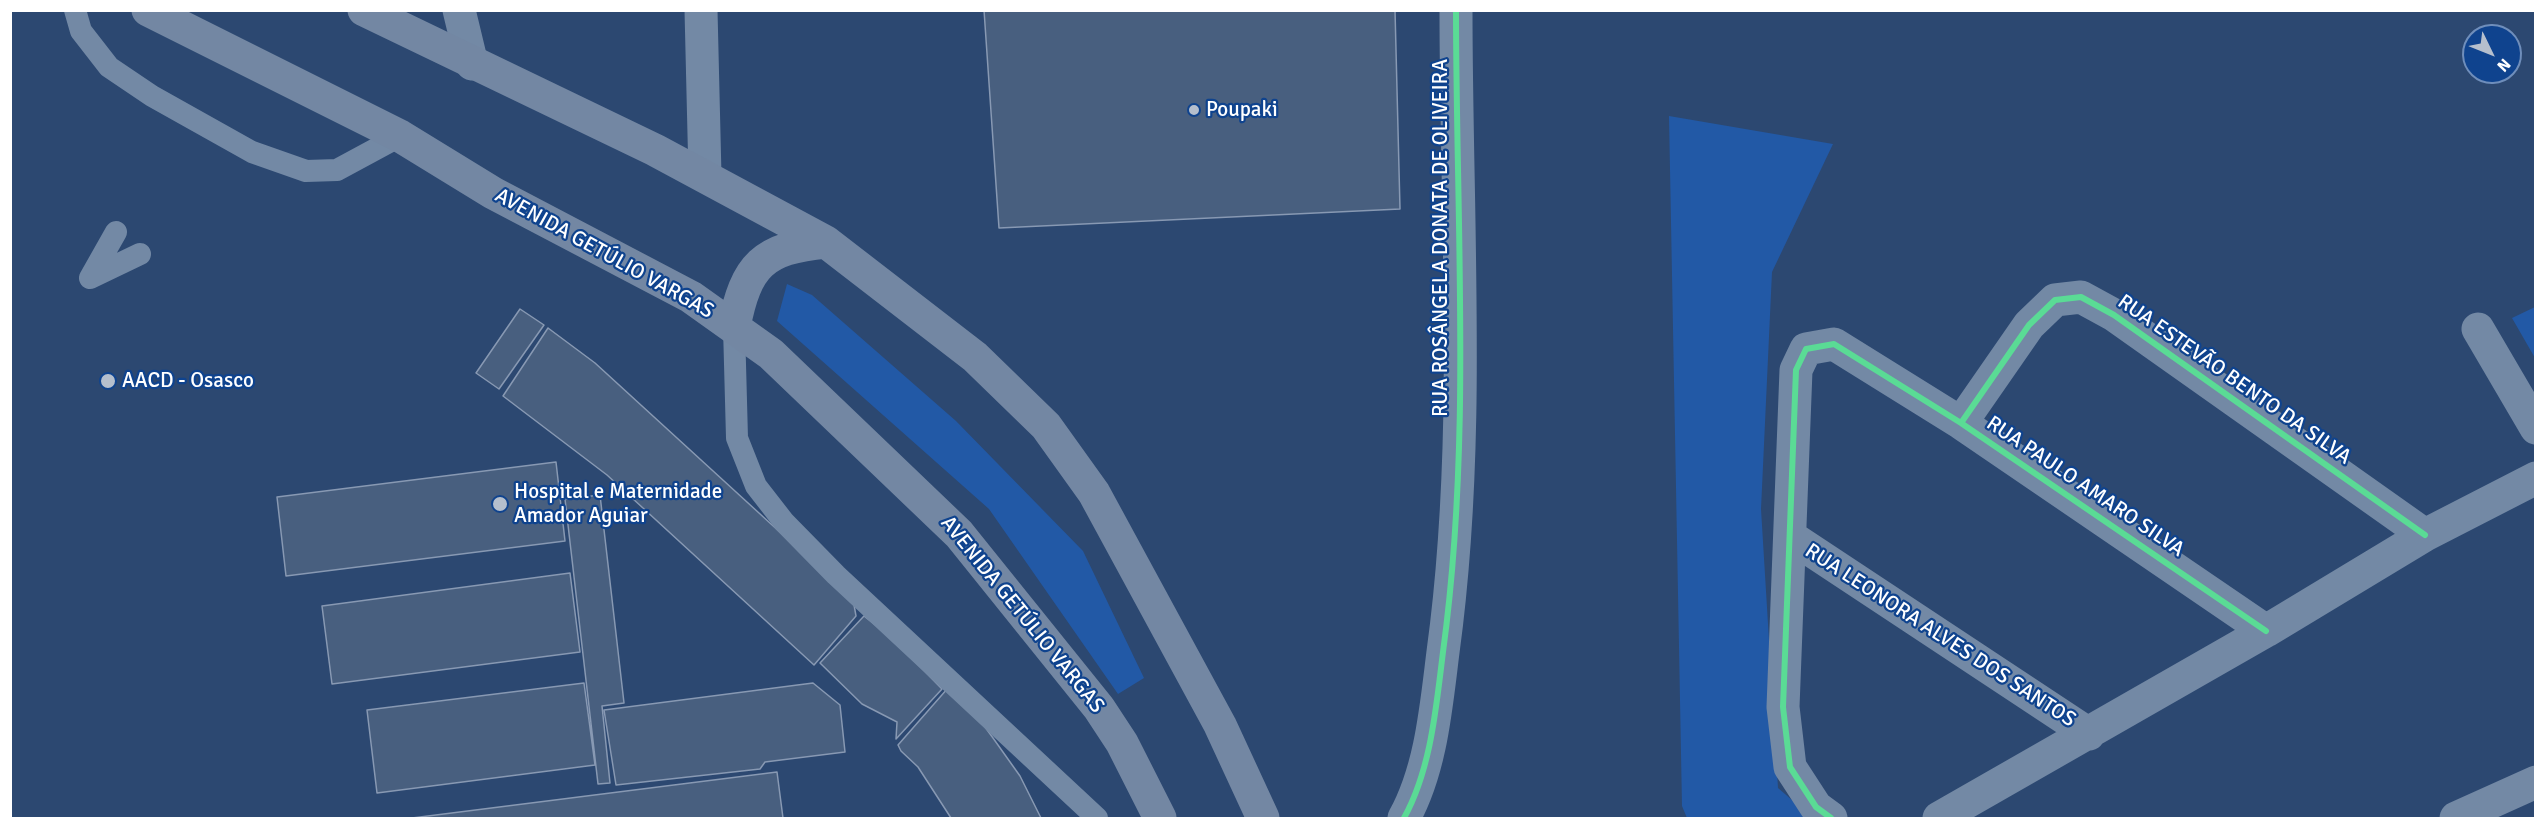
<!DOCTYPE html>
<meta charset="utf-8">
<style>
body{margin:0}
#map{position:relative;width:2546px;height:829px;overflow:hidden;background:#2c4871;font-family:Signika,sans-serif}
canvas{display:block}
.frame{position:absolute;inset:0;border:12px solid #fff;pointer-events:none}
.north{position:absolute;left:2462px;top:24px;width:60px;height:60px;box-sizing:border-box;background:#0f438e;border:2px solid #6f8ebb;border-radius:50%;rotate:133deg;font-size:16px;font-weight:700;line-height:24px;text-align:center;color:#fff}
.north::after{content:'';display:block;margin:auto;width:21px;height:27px;background:#b5bfcd;clip-path:polygon(50% 0,100% 100%,50% 72%,0 100%)}
</style>
<div id="map">
<canvas width="2546" height="829"></canvas>
<div class="frame"></div>
<div class="north">N</div>
</div>
<script>
const c = document.querySelector('canvas').getContext('2d');
c.lineJoin = 'round';
function paint(path, color) {
  c.fillStyle = color;
  c.fill(path, 'evenodd');
}
function trace(path, color, width, dash) {
  c.strokeStyle = color;
  c.lineWidth = width;
  c.lineCap = dash ? 'butt' : 'round';
  c.setLineDash(dash || []);
  c.stroke(path);
}
function label(font, color, halo, rows, align = 'center') {
  c.font = font + ' Signika,sans-serif';
  c.lineWidth = 4.5;
  c.setLineDash([]);
  c.textBaseline = 'middle';
  c.strokeStyle = halo;
  c.fillStyle = color;
  for (const [text, x, y, turn = 0] of rows) {
    c.save();
    c.translate(x, y);
    c.rotate((+turn || 0) * Math.PI / 180);
    c.textAlign = isNaN(turn) ? turn : align;
    if (halo) c.strokeText(text, 0, 0);
    c.fillText(text, 0, 0);
    c.restore();
  }
}
const green = new Path2D(`
 M 1669,116 L 1833,144 L 1772,272 L 1761,509 L 1778,788 L 1813,818 L 1687,818 L 1682,806 Z
 M 787,284 L 812,295 L 956,421 L 1083,551 L 1144,678 L 1118,694 L 989,509 L 777,321 Z
 M 2535,307 L 2535,358 L 2512,318 Z`);
const building = new Path2D(`
 M 984,10 L 1395,10 L 1400,209 L 999,228 Z
 M 520,309 L 544,325 L 499,389 L 476,373 Z
 M 548,328 L 595,363 L 853,599 L 856,616 L 814,665 L 607,475 L 503,396 Z
 M 556,462 L 565,541 L 286,576 L 277,497 Z
 M 600,495 L 624,703 L 602,706 L 610,783 L 598,784 L 565,499 Z
 M 570,573 L 580,652 L 332,684 L 322,606 Z
 M 864,616 L 893,639 L 942,689 L 896,739 L 897,722 L 862,704 L 820,663 Z
 M 584,683 L 595,765 L 377,793 L 367,710 Z
 M 813,683 L 840,705 L 845,752 L 765,762 L 760,769 L 616,785 L 604,710 Z
 M 948,688 L 977,716 L 993,738 L 1020,776 L 1041,818 L 951,818 L 918,767 L 901,751 L 898,745 Z
 M 777,772 L 783,818 L 412,818 Z`);
const service = new Path2D(`
 M 75,10 L 81,31 L 109,67 L 152,96 L 252,152 L 306,171 L 337,170 L 400,136
 M 90,278 L 140,254
 M 90,278 L 116,232
 M 734,327 L 737,438 L 756,486 L 784,522 L 836,575 L 1097,818`);
const minor = new Path2D(`
 M 459,10 L 472,64
 M 701,10 L 705,176
 M 2478,329 L 2536,428
 M 1961,423 L 2029,325 L 2055,300 L 2081,297 L 2114,315 L 2425,535
 M 1791,537 L 2089,734
 M 1404,818 C 1431,769 1436,708 1443,652 C 1472,440 1456,224 1456,10
 M 1831,818 L 1816,807 L 1790,767 L 1783,707 L 1796,370 L 1806,349 L 1834,344 L 1961,423 L 2266,631
 M 1939,818 L 2266,631 L 2425,535 L 2536,478
 M 2456,818 L 2536,782`);
const primary = new Path2D(`
 M 148,10 L 400,136 L 493,193 L 691,297 L 771,354 L 959,534 L 1099,708 L 1122,743 L 1160,818
 M 364,10 L 655,150 L 826,242 L 975,357 L 1046,426 L 1094,493 L 1220,725 L 1263,818
 M 734,327 C 746,265 763,248 826,242`);
const cycleway = new Path2D(`
 M 1961,423 L 2029,325 L 2055,300 L 2081,297 L 2114,315 L 2425,535
 M 1404,818 C 1431,769 1436,708 1443,652 C 1472,440 1456,224 1456,10
 M 1831,818 L 1816,807 L 1790,767 L 1783,707 L 1796,370 L 1806,349 L 1834,344 L 1961,423 L 2266,631`);
const markers = [
 [1194,110,6,"#b5bfcd"],
 [108,381,8,"#b5bfcd"],
 [500,504,8,"#b5bfcd"]
];
const poiNames = [
 ["Poupaki",1206,110],
 ["AACD - Osasco",122,381],
 ["Hospital e Maternidade",514,492],
 ["Amador Aguiar",514,516]
];
const streetNames = [
 ["RUA ROSÂNGELA DONATA DE OLIVEIRA",1441,238,-90],
 ["AVENIDA GETÚLIO VARGAS",604,254,29],
 ["RUA ESTEVÃO BENTO DA SILVA",2234,380,35],
 ["RUA PAULO AMARO SILVA",2085,487,34],
 ["AVENIDA GETÚLIO VARGAS",1022,615,51],
 ["RUA LEONORA ALVES DOS SANTOS",1940,636,33]
];
paint(green, '#2259a6');
paint(building, '#485f7f');
trace(building, '#8899b3', 1.5);
trace(service, '#7389a5', 22);
trace(minor, '#7389a5', 33);
trace(primary, '#7387a3', 33);
trace(cycleway, '#5adb95', 6);
for (const [x, y, r, color] of markers) {
  const dot = new Path2D();
  dot.arc(x, y, r, 0, 2 * Math.PI);
  c.fillStyle = color;
  c.fill(dot);
  trace(dot, '#0f438e', 2);
}
label('21px', '#fff', '#0f438e', poiNames, 'left');
label('21px', '#fff', '#0f438e', streetNames);
</script>
